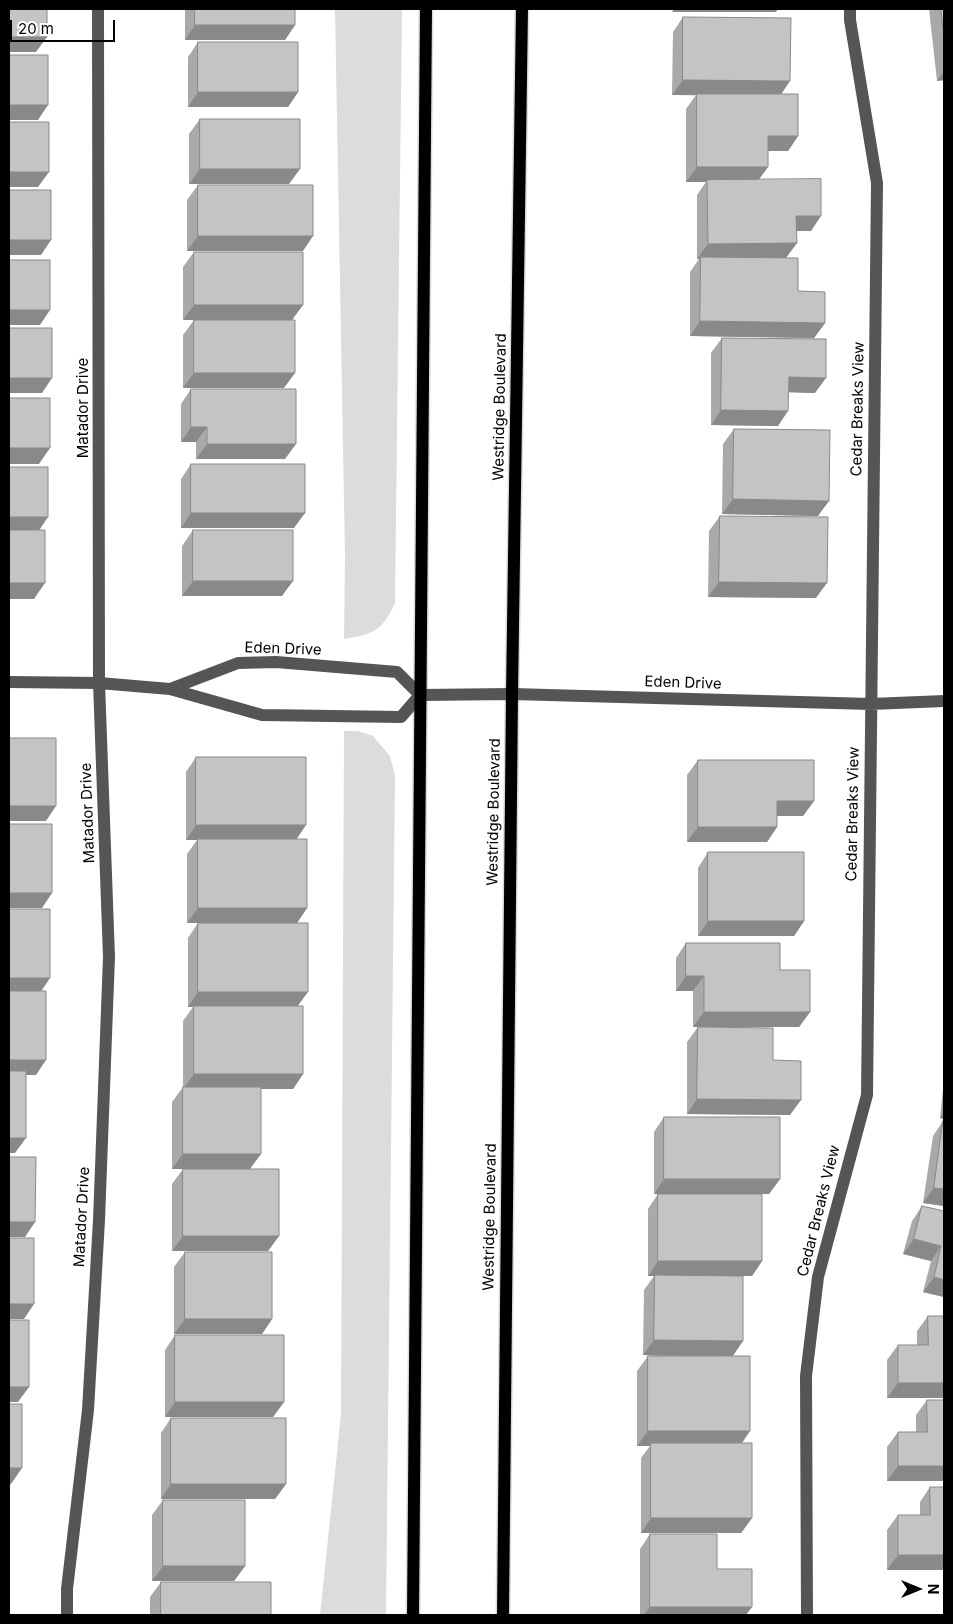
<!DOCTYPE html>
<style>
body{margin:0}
#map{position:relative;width:953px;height:1624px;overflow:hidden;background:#fff;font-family:Inter,sans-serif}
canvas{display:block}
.frame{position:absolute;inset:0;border:10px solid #000;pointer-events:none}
.north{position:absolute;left:893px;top:1564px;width:50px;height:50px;-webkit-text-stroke:4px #fff;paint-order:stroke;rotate:90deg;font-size:14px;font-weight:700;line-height:20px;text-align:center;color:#000}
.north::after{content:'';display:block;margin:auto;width:18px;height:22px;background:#000;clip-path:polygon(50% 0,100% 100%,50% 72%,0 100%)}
.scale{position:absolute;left:10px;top:20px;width:105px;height:22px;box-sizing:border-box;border:2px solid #000;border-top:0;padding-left:6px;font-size:15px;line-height:18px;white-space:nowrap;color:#000;-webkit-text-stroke:4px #fff;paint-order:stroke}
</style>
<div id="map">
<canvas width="953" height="1624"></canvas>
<div class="frame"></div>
<div class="north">N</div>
<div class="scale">20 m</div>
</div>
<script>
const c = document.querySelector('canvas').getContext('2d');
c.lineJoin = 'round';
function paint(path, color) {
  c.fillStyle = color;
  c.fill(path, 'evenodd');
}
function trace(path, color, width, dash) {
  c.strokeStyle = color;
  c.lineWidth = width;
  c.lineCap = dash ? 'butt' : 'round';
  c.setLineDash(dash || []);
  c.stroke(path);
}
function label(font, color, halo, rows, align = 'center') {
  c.font = font + ' Inter,sans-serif';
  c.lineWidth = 4;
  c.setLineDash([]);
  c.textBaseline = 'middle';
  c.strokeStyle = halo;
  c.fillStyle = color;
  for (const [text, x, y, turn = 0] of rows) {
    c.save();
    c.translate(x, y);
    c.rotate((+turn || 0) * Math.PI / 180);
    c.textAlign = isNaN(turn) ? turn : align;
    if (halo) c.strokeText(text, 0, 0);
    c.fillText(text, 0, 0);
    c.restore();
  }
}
const green = new Path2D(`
 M 335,9 L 402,9 L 395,603 C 382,631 374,634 344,639 L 345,557 Z
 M 344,731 L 358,731 L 373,736 L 390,756 L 395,776 L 386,1615 L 320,1615 L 341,1414 Z`);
const minor = new Path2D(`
 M 9,682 L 99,683 L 170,689 L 262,715 L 401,717 L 420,695
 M 170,689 L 238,663 L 276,662 L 397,672 L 420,695 L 512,694 L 871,704 L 944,701
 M 67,1615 L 67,1589 L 88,1410 L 99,1220 L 109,957 L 99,683 L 98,9
 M 807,1615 L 806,1376 L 818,1277 L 867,1095 L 877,183 L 850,20 L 850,9`);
const major = new Path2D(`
 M 413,1615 L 426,9
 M 503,1615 L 512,694 L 522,9`);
const wall = new Path2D(`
 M 185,9 L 295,9 L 295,25 L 285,40 L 185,40 Z
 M 929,9 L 944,9 L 944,80 L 937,81 Z
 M 683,17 L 781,94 L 798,136 L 788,151 L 768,151 L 768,167 L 759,179 L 811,231 L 796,231 L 797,243 L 786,257 L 798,291 L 825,323 L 814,338 L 690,336 L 690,272 L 699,259 L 697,259 L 697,195 L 706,182 L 686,182 L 686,109 L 696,95 L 672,95 L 673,32 Z
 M 198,42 L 298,92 L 288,107 L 188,107 L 188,57 Z
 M 200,119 L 289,184 L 189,184 L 189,134 Z
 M 198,185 L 303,251 L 187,251 L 187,200 Z
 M 194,252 L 292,320 L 183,320 L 183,267 Z
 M 194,320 L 284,388 L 183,388 L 183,335 Z
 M 722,338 L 815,393 L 789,392 L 778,426 L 711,425 L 711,353 Z
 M 191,389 L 285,459 L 196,459 L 196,442 L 181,442 L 181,404 Z
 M 734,429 L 818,516 L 722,514 L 723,444 Z
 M 191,464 L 294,528 L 181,528 L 181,479 Z
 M 720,516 L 816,598 L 708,597 L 709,531 Z
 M 193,530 L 282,596 L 182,596 L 182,546 Z
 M 196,757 L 297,839 L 307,908 L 297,923 L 187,923 L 187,854 L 197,840 L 186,840 L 186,772 Z
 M 698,760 L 814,801 L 803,816 L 777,816 L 777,827 L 767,842 L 687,842 L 687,775 Z
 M 708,852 L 804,921 L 794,936 L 698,936 L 698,868 Z
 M 198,923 L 298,1006 L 303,1074 L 293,1089 L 261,1089 L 250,1169 L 279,1236 L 268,1251 L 172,1251 L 172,1184 L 183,1169 L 172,1169 L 172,1102 L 183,1087 L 183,1021 L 193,1007 L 188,1007 L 188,938 Z
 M 686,943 L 780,970 L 810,1012 L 799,1027 L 693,1027 L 693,991 L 676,991 L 676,958 Z
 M 698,1027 L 773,1060 L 790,1115 L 687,1114 L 687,1042 Z
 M 944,1079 L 944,1119 L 940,1118 Z
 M 664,1117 L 780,1179 L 769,1194 L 762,1194 L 762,1261 L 752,1276 L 743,1276 L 743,1341 L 733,1356 L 742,1443 L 752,1518 L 741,1533 L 641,1533 L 641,1458 L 650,1446 L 637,1446 L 637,1371 L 648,1356 L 660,1356 L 643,1355 L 644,1290 L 654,1276 L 648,1276 L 648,1209 L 658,1194 L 654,1194 L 654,1132 Z
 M 943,1121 L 944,1121 L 944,1206 L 923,1203 L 933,1136 Z
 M 922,1206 L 944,1211 L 944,1297 L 923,1292 L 931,1261 L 903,1254 L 912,1221 Z
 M 185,1252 L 272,1319 L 262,1334 L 174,1334 L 174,1267 Z
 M 928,1316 L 944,1398 L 887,1398 L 887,1360 L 898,1345 L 917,1345 L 917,1331 Z
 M 175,1335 L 284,1402 L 273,1417 L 165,1417 L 165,1350 Z
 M 927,1400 L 944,1481 L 887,1481 L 887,1447 L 898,1432 L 916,1432 L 916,1415 Z
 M 171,1418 L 286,1484 L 275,1499 L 161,1499 L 161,1433 Z
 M 930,1487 L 944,1570 L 887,1570 L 887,1530 L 898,1515 L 920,1515 L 920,1502 Z
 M 163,1500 L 245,1566 L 234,1581 L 152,1581 L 152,1515 Z
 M 650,1534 L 717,1569 L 746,1615 L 640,1615 L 640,1549 Z
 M 161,1582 L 271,1615 L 150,1615 L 150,1597 Z`);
const shadedWall = new Path2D(`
 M 674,9 L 778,9 L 776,12 L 672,12 Z
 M 195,25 L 295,25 L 285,40 L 185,40 Z
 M 9,37 L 47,37 L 36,52 L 9,52 Z
 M 944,71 L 944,80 L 937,81 Z
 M 683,80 L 790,81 L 780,96 L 672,95 Z
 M 198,92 L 298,92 L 288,107 L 188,107 Z
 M 9,105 L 48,105 L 38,120 L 9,120 Z
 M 768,136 L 798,136 L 788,151 L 757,151 Z
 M 697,167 L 768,167 L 757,182 L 707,180 L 706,182 L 686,182 Z
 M 200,169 L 300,169 L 289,184 L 189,184 Z
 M 9,172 L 49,172 L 38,187 L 9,187 Z
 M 796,216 L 821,216 L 811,231 L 785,231 Z
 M 198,236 L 313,236 L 303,251 L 187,251 Z
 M 9,240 L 51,240 L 41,255 L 9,255 Z
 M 797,243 L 786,258 L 701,257 L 699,259 L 697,259 L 708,244 Z
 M 194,305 L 303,305 L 292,320 L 183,320 Z
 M 9,310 L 50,310 L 40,325 L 9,325 Z
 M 700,321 L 825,323 L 814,338 L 690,336 Z
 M 194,373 L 295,373 L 284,388 L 183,388 Z
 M 789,377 L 826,378 L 815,393 L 778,392 Z
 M 9,378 L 52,378 L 42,393 L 9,393 Z
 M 721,410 L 788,411 L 778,426 L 711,425 Z
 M 191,427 L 207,427 L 196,442 L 181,442 Z
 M 207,444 L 296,444 L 285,459 L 196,459 Z
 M 9,448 L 50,448 L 39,464 L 9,464 Z
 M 733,499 L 829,501 L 818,516 L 722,514 Z
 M 191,513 L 305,513 L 294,528 L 181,528 Z
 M 9,517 L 48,517 L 38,532 L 9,532 Z
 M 193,581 L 293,581 L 282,596 L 182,596 Z
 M 719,582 L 827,583 L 816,598 L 708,597 Z
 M 9,583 L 45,583 L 34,599 L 9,599 Z
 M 777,801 L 814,801 L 803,816 L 767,816 Z
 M 9,806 L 56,806 L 46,821 L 9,821 Z
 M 196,825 L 306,825 L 296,840 L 198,839 L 197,840 L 186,840 Z
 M 698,827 L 777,827 L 767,842 L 687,842 Z
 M 9,893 L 52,893 L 42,908 L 9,908 Z
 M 198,908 L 307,908 L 297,923 L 187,923 Z
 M 708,921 L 804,921 L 794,936 L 698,936 Z
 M 686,976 L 704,976 L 693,991 L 676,991 Z
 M 9,978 L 50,978 L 40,993 L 9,993 Z
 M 198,992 L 308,992 L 297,1007 L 194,1006 L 193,1007 L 188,1007 Z
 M 704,1012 L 810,1012 L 799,1027 L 693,1027 Z
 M 9,1060 L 46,1060 L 36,1075 L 9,1075 Z
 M 194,1074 L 303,1074 L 293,1089 L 183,1089 Z
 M 697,1099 L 801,1100 L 790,1115 L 687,1114 Z
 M 944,1112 L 944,1119 L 940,1118 Z
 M 9,1138 L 26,1138 L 15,1153 L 9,1153 Z
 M 183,1154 L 261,1154 L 250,1169 L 172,1169 Z
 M 664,1179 L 780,1179 L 769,1194 L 654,1194 Z
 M 934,1188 L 944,1189 L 944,1206 L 923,1203 Z
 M 9,1222 L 35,1222 L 25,1237 L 9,1237 Z
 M 183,1236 L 279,1236 L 268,1251 L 172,1251 Z
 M 914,1239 L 941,1246 L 931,1261 L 903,1254 Z
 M 658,1261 L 762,1261 L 752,1276 L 655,1276 L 655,1275 L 654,1276 L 648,1276 Z
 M 934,1277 L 944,1280 L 944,1297 L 923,1292 Z
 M 9,1304 L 34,1304 L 24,1319 L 9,1319 Z
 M 185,1319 L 272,1319 L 262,1334 L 174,1334 Z
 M 654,1340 L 743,1341 L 732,1356 L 643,1355 Z
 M 898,1383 L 944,1383 L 944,1398 L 887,1398 Z
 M 9,1387 L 29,1387 L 18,1402 L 9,1402 Z
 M 175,1402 L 284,1402 L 273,1417 L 165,1417 Z
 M 648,1431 L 750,1431 L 740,1446 L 651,1443 L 650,1446 L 637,1446 Z
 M 898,1466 L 944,1466 L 944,1481 L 887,1481 Z
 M 9,1468 L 22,1468 L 11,1484 L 9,1484 Z
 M 171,1484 L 286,1484 L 275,1499 L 161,1499 Z
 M 651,1518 L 752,1518 L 741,1533 L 641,1533 Z
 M 898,1555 L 944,1555 L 944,1570 L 887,1570 Z
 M 163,1566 L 245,1566 L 234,1581 L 152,1581 Z
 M 650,1607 L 752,1607 L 746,1615 L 644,1615 Z`);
const building = new Path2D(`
 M 9,9 L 47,9 L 47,37 L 9,37 Z
 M 195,9 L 295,9 L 295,25 L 195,25 Z
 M 941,9 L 944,9 L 944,35 Z
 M 683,17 L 791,18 L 790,81 L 683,80 Z
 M 198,42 L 298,42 L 298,92 L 198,92 Z
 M 9,55 L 48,55 L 48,105 L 9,105 Z
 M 697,94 L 798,94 L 798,136 L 768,136 L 768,167 L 697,167 Z
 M 200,119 L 300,119 L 300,169 L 200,169 Z
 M 9,122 L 49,122 L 49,172 L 9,172 Z
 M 821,179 L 821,216 L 796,216 L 797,243 L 708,244 L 707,180 Z
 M 198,185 L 313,185 L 313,236 L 198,236 Z
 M 9,190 L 51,190 L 51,240 L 9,240 Z
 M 194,252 L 303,252 L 303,305 L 194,305 Z
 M 701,257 L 798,258 L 798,291 L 825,292 L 825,323 L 700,321 Z
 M 9,260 L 50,260 L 50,310 L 9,310 Z
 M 194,320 L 295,320 L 295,373 L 194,373 Z
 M 9,328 L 52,328 L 52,378 L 9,378 Z
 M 722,338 L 826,339 L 826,378 L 789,377 L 788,411 L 721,410 Z
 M 191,389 L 296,389 L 296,444 L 207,444 L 207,427 L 191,427 Z
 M 9,398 L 50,398 L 50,448 L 9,448 Z
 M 734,429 L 830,430 L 829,501 L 733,499 Z
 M 191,464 L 305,464 L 305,513 L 191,513 Z
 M 9,467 L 48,467 L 48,517 L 9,517 Z
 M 720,516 L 828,517 L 827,583 L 719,582 Z
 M 9,530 L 45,530 L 45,583 L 9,583 Z
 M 193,530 L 293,530 L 293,581 L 193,581 Z
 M 9,738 L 56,738 L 56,806 L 9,806 Z
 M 196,757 L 306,757 L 306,825 L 196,825 Z
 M 698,760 L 814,760 L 814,801 L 777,801 L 777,827 L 698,827 Z
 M 9,824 L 52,824 L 52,893 L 9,893 Z
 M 198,839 L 307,839 L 307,908 L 198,908 Z
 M 708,852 L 804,852 L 804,921 L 708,921 Z
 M 9,909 L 50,909 L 50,978 L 9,978 Z
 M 198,923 L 308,923 L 308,992 L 198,992 Z
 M 686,943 L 780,943 L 780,970 L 810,970 L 810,1012 L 704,1012 L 704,976 L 686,976 Z
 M 9,991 L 46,991 L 46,1060 L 9,1060 Z
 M 194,1006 L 303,1006 L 303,1074 L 194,1074 Z
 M 698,1027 L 773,1028 L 773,1060 L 801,1061 L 801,1100 L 697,1099 Z
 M 9,1071 L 26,1071 L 26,1138 L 9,1138 Z
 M 183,1087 L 261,1087 L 261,1154 L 183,1154 Z
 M 664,1117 L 780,1117 L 780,1179 L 664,1179 Z
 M 943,1121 L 944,1121 L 944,1189 L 934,1188 Z
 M 9,1157 L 36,1157 L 35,1222 L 9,1222 Z
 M 183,1169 L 279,1169 L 279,1236 L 183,1236 Z
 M 658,1194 L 762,1194 L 762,1261 L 658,1261 Z
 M 922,1206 L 944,1211 L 944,1280 L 934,1277 L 941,1246 L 914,1239 Z
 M 9,1238 L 34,1238 L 34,1304 L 9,1304 Z
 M 185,1252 L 272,1252 L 272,1319 L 185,1319 Z
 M 655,1275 L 743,1276 L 743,1341 L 654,1340 Z
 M 928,1316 L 944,1316 L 944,1383 L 898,1383 L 898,1345 L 928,1345 Z
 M 9,1320 L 29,1320 L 29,1387 L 9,1387 Z
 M 175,1335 L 284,1335 L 284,1402 L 175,1402 Z
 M 648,1356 L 750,1356 L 750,1431 L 648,1431 Z
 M 927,1400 L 944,1400 L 944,1466 L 898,1466 L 898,1432 L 927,1432 Z
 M 9,1404 L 22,1404 L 22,1468 L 9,1468 Z
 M 171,1418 L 286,1418 L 286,1484 L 171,1484 Z
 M 651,1443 L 752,1443 L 752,1518 L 651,1518 Z
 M 930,1487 L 944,1487 L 944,1555 L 898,1555 L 898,1515 L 930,1515 Z
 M 163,1500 L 245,1500 L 245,1566 L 163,1566 Z
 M 650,1534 L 717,1534 L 717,1569 L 752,1569 L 752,1607 L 650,1607 Z
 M 161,1582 L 271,1582 L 271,1615 L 161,1615 Z`);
const streetNames = [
 ["Westridge Boulevard",500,407,-89],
 ["Matador Drive",83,408,-90],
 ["Cedar Breaks View",858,409,-89],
 ["Eden Drive",283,649,2],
 ["Eden Drive",683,683,2],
 ["Westridge Boulevard",494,812,-89],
 ["Matador Drive",88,813,-92],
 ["Cedar Breaks View",853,814,-89],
 ["Cedar Breaks View",819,1211,-76],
 ["Matador Drive",82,1217,-87],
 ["Westridge Boulevard",490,1217,-89]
];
paint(green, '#dcdcdc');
trace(major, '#dbdbdb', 15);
trace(minor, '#555', 12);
trace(major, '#000', 12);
paint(wall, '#a9a9a9');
paint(shadedWall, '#898989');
paint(building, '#c4c4c4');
trace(building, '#898989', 1);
label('15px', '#000', '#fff', streetNames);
</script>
